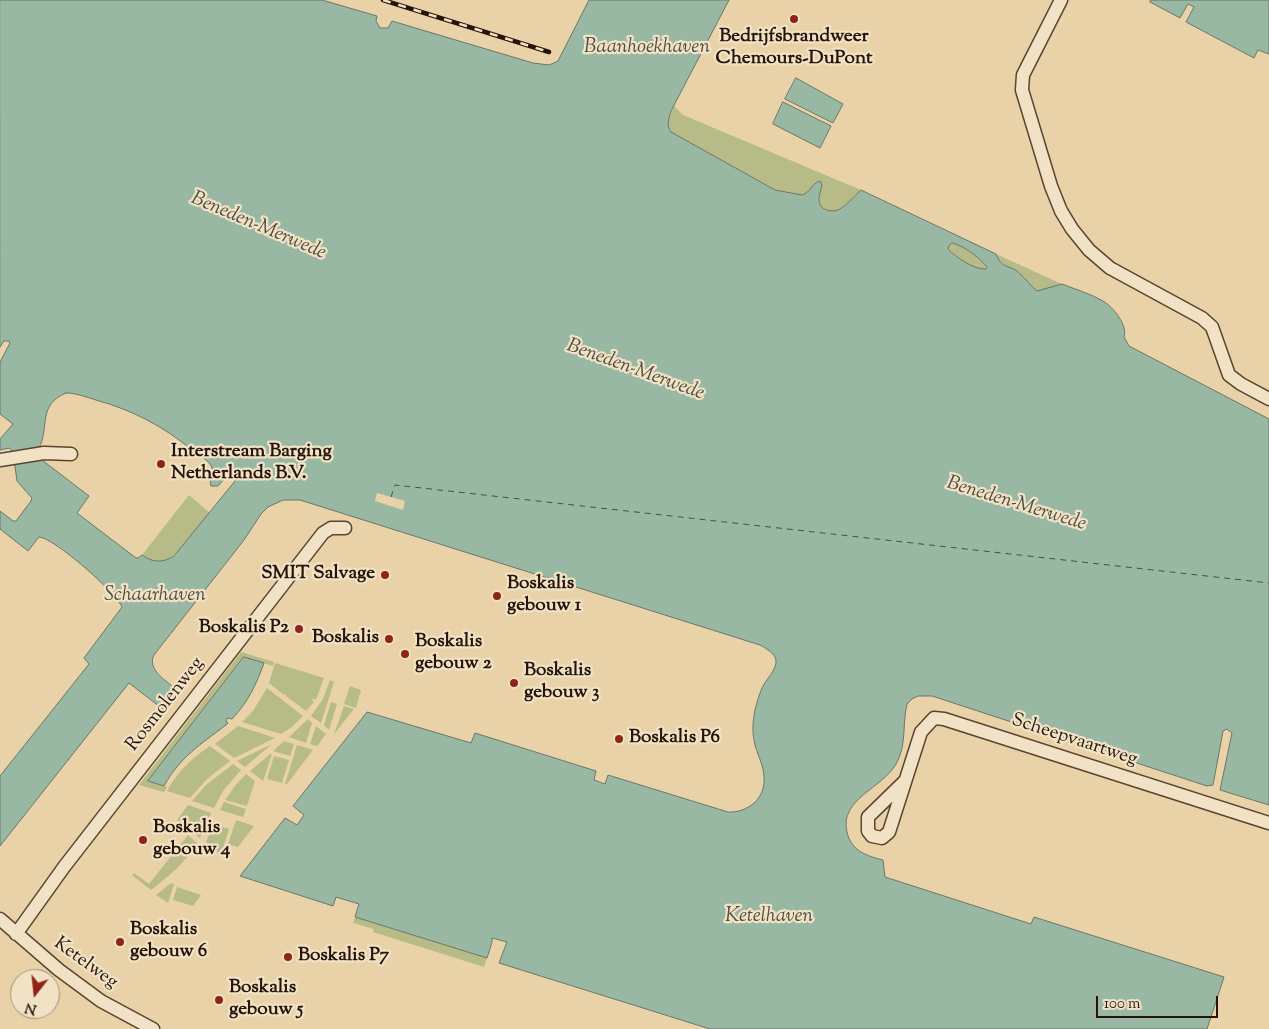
<!DOCTYPE html>
<style>
body{margin:0}
#map{position:relative;width:1269px;height:1029px;overflow:hidden;background:#e9d2a7;font-family:"Sorts Mill Goudy",serif}
canvas{display:block}
.north{position:absolute;left:10px;top:969px;width:50px;height:50px;box-sizing:border-box;background:#f1e2c6;border:1px solid #a0907a;border-radius:50%;rotate:196deg;font-size:14px;font-weight:700;line-height:20px;text-align:center;color:#271409}
.north::after{content:'';display:block;margin:auto;width:18px;height:22px;background:#8f2418;clip-path:polygon(50% 0,100% 100%,50% 72%,0 100%)}
.scale{position:absolute;left:1096px;top:996px;width:122px;height:22px;box-sizing:border-box;border:2px solid #271409;border-top:0;padding-left:6px;font-size:15px;line-height:18px;white-space:nowrap;color:#271409;-webkit-text-stroke:4px #f1e2c6;paint-order:stroke}
</style>
<div id="map">
<canvas width="1269" height="1029"></canvas>
<div class="north">N</div>
<div class="scale">100 m</div>
</div>
<script>
const c = document.querySelector('canvas').getContext('2d');
c.lineJoin = 'round';
function paint(path, color) {
  c.fillStyle = color;
  c.fill(path, 'evenodd');
}
function trace(path, color, width, dash) {
  c.strokeStyle = color;
  c.lineWidth = width;
  c.lineCap = dash ? 'butt' : 'round';
  c.setLineDash(dash || []);
  c.stroke(path);
}
function label(font, color, halo, rows, align = 'center') {
  c.font = font + ' "Sorts Mill Goudy",serif';
  c.lineWidth = 4.5;
  c.setLineDash([]);
  c.textBaseline = 'middle';
  c.strokeStyle = halo;
  c.fillStyle = color;
  for (const [text, x, y, turn = 0] of rows) {
    c.save();
    c.translate(x, y);
    c.rotate((+turn || 0) * Math.PI / 180);
    c.textAlign = isNaN(turn) ? turn : align;
    if (halo) c.strokeText(text, 0, 0);
    c.fillText(text, 0, 0);
    c.restore();
  }
}
const green = new Path2D(`
 M 674,106 L 683,115 L 861,190 C 848,200 836,222 820,205 L 820,193 L 802,195 L 775,190 L 671,132 C 665,124 670,114 674,106 Z
 M 952,243 C 963,245 980,258 987,267 L 986,270 C 974,270 956,257 948,248 L 949,245 Z
 M 996,254 L 1062,284 L 1037,292 C 1031,286 1026,279 1020,274 C 1011,265 1001,268 996,254 Z
 M 189,495 L 210,513 C 202,522 195,531 187,540 C 174,557 163,570 142,555 Z
 M 241,652 L 274,662 L 273,666 L 244,657 L 149,781 L 167,787 L 164,792 L 139,785 Z
 M 275,663 L 324,678 L 317,697 L 315,700 L 313,698 L 312,700 L 314,702 L 306,711 L 286,696 L 286,694 L 284,695 L 269,683 Z
 M 330,680 L 334,682 L 321,723 L 311,716 L 323,699 Z
 M 350,686 L 361,690 L 356,708 L 344,704 Z
 M 267,688 L 303,716 L 292,727 L 281,734 L 242,722 L 253,711 Z
 M 331,702 L 337,704 L 329,730 L 324,725 Z
 M 344,706 L 354,709 L 334,734 Z
 M 308,719 L 312,723 L 306,743 L 289,737 Z
 M 238,726 L 275,738 L 234,758 L 215,744 Z
 M 316,726 L 326,734 L 317,746 L 310,744 Z
 M 284,741 L 294,744 L 290,756 L 273,751 Z
 M 272,744 L 245,767 L 237,761 Z
 M 297,745 L 313,750 L 287,784 L 285,784 Z
 M 210,746 L 230,761 L 207,779 L 190,798 L 167,791 C 177,772 192,758 210,746 Z
 M 270,754 L 272,754 L 263,781 L 250,771 Z
 M 274,756 L 289,760 L 282,783 L 267,779 Z
 M 233,764 L 241,770 L 223,791 L 214,808 L 192,801 L 206,785 Z
 M 246,774 L 255,781 L 247,806 L 225,800 L 235,786 Z
 M 224,802 L 246,809 L 243,817 L 220,810 Z
 M 188,805 L 211,813 L 200,838 L 177,820 Z
 M 236,820 L 254,826 L 238,847 L 228,844 Z
 M 213,825 L 229,829 L 221,855 L 206,842 Z
 M 188,835 L 197,843 C 186,862 169,876 151,890 L 132,875 L 134,873 L 149,884 Z
 M 171,883 L 174,884 L 168,903 L 156,895 Z
 M 177,887 L 201,895 L 193,906 L 173,900 Z
 M 355,917 L 487,958 L 484,967 L 373,932 L 374,929 L 353,923 Z`);
const water = new Path2D(`
 M 0,0 L 322,0 L 377,16 L 376,21 L 380,28 L 388,28 L 392,21 L 533,63 L 549,65 L 558,61 L 589,0 L 729,0 L 671,111 C 669,118 666,126 671,132 L 775,190 L 802,195 C 810,193 812,183 820,181 L 822,185 C 821,190 819,195 819,200 C 819,211 833,213 840,209 C 848,204 854,196 861,190 L 996,254 C 1002,270 1011,264 1020,274 C 1026,279 1031,286 1037,291 L 1062,284 C 1075,289 1091,294 1103,301 C 1113,307 1128,325 1124,337 L 1129,346 L 1269,419 L 1269,805 L 1220,790 L 1232,733 L 1227,729 L 1223,731 L 1213,785 L 1207,786 L 932,696 L 918,696 L 912,699 L 907,704 C 902,725 907,745 896,764 C 883,788 839,799 847,832 C 851,851 867,856 883,860 L 885,877 L 1031,924 L 1034,917 L 1224,977 L 1207,1029 L 710,1029 L 499,963 L 507,942 L 492,938 L 492,942 L 487,958 L 355,917 L 359,904 L 336,897 L 333,906 L 240,876 L 285,818 L 297,825 L 304,815 L 293,806 L 367,712 L 471,743 L 475,733 L 596,771 L 594,780 L 605,784 L 608,775 L 728,812 C 747,813 766,799 764,777 C 764,765 756,753 754,740 C 752,730 753,720 755,710 C 757,702 759,695 762,688 C 766,679 777,670 776,660 C 775,653 765,648 760,645 L 300,500 L 283,500 L 268,507 L 261,514 L 244,540 L 154,655 C 146,670 169,683 179,691 L 164,710 L 129,683 L 0,846 L 0,776 L 89,664 L 84,658 L 122,607 C 117,593 53,537 39,537 L 28,551 L 0,529 L 0,511 L 13,521 L 16,521 L 31,501 L 32,498 L 17,481 L 13,452 L 9,448 L 0,450 L 0,439 L 13,424 L 0,414 L 0,362 L 10,343 L 9,341 L 4,341 L 0,347 ZM 952,243 C 963,245 980,258 987,267 L 986,269 C 974,270 956,257 948,249 L 949,246 ZM 66,393 C 76,393 86,397 96,400 C 132,410 163,426 192,450 C 198,454 206,459 210,464 C 216,471 208,479 211,486 L 218,486 L 227,476 L 234,473 L 236,478 L 235,481 L 174,556 C 163,563 153,563 142,555 L 138,558 L 136,558 L 77,513 L 89,496 L 42,460 L 39,448 C 50,427 37,405 66,393 Z
 M 1151,0 L 1269,0 L 1269,54 L 1258,50 L 1254,58 L 1186,22 L 1194,7 L 1188,4 L 1180,18 L 1150,2 Z
 M 796,78 L 843,104 L 833,123 L 785,99 Z
 M 783,102 L 831,126 L 820,148 L 773,124 Z
 M 244,657 L 264,663 C 256,685 248,702 232,719 L 227,718 L 226,722 L 228,723 L 226,725 C 201,744 180,757 164,786 L 148,781 Z`);
const pier = new Path2D(`
 M 377,493 L 405,501 L 403,510 L 375,501 Z`);
const ferry = new Path2D(`
 M 391,497 L 395,485 L 1269,583`);
const minor = new Path2D(`
 M 1061,0 L 1023,75 L 1022,90 L 1051,186 L 1061,211 L 1072,229 L 1089,250 L 1110,268 L 1202,318 L 1212,327 L 1229,375 L 1241,384 L 1269,399
 M 0,460 L 44,453 L 71,454
 M 905,781 L 868,817 L 868,831 L 872,836 L 882,838 L 889,832 L 921,732 L 934,718 L 944,719 L 1269,823
 M 0,919 L 59,970 L 101,1001 L 153,1029
 M 16,934 L 64,867 L 323,533 L 331,528 L 345,528`);
const rail = new Path2D(`
 M 383,0 L 549,52`);
const markers = [
 [794,19,5,"#8f2418"],
 [161,464,5,"#8f2418"],
 [385,575,5,"#8f2418"],
 [497,596,5,"#8f2418"],
 [299,629,5,"#8f2418"],
 [389,639,5,"#8f2418"],
 [405,654,5,"#8f2418"],
 [514,683,5,"#8f2418"],
 [619,739,5,"#8f2418"],
 [143,840,5,"#8f2418"],
 [120,942,5,"#8f2418"],
 [288,957,5,"#8f2418"],
 [219,1000,5,"#8f2418"]
];
const poiNames = [
 ["Bedrijfsbrandweer",794,38,"center"],
 ["Chemours-DuPont",794,60,"center"],
 ["Interstream Barging",171,453],
 ["Netherlands B.V.",171,475],
 ["SMIT Salvage",375,575,"right"],
 ["Boskalis",507,585],
 ["gebouw 1",507,607],
 ["Boskalis P2",289,629,"right"],
 ["Boskalis",379,639,"right"],
 ["Boskalis",415,643],
 ["gebouw 2",415,665],
 ["Boskalis",524,672],
 ["gebouw 3",524,694],
 ["Boskalis P6",629,739],
 ["Boskalis",153,829],
 ["gebouw 4",153,851],
 ["Boskalis",130,931],
 ["gebouw 6",130,953],
 ["Boskalis P7",298,957],
 ["Boskalis",229,989],
 ["gebouw 5",229,1011]
];
const streetNames = [
 ["Rosmolenweg",166,705,-52],
 ["Scheepvaartweg",1074,741,18],
 ["Ketelweg",85,964,36]
];
const waterNames = [
 ["Baanhoekhaven",647,49],
 ["Beneden-Merwede",258,227,23],
 ["Beneden-Merwede",635,371,20],
 ["Beneden-Merwede",1016,505,17],
 ["Schaarhaven",155,597],
 ["Ketelhaven",769,918]
];
paint(green, '#b7bb87');
paint(water, '#98b8a4');
trace(water, '#6b7666', 1);
paint(pier, '#e9d2a7');
trace(ferry, '#4f4d3f', 1, [6, 5]);
trace(minor, '#584430', 15);
trace(minor, '#f1e2c6', 12);
trace(rail, '#271409', 4.5);
trace(rail, '#f1e2c6', 2.5, [8]);
for (const [x, y, r, color] of markers) {
  const dot = new Path2D();
  dot.arc(x, y, r, 0, 2 * Math.PI);
  c.fillStyle = color;
  c.fill(dot);
  trace(dot, '#f1e2c6', 2);
}
label('bold 19px', '#271409', '#f1e2c6', poiNames, 'left');
label('19px', '#271409', '#f1e2c6', streetNames);
label('italic 20px', '#4f4d3f', '#f1e2c6', waterNames);
</script>
